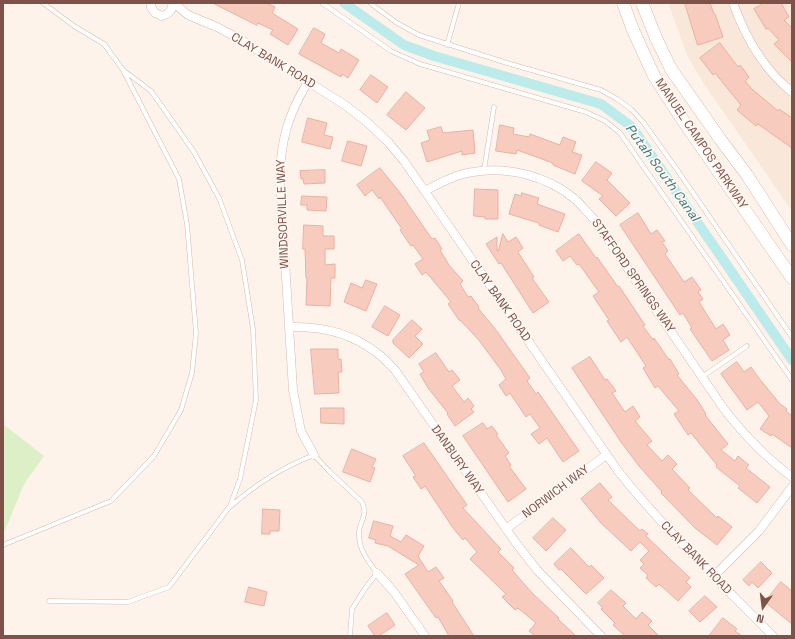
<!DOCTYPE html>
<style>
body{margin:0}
#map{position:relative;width:795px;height:639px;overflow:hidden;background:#fef3ea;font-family:"Space Grotesk",sans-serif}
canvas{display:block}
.frame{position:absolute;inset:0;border:4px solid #7d5349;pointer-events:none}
.north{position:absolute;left:743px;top:587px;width:40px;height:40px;-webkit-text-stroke:3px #fff8f2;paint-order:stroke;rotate:194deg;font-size:11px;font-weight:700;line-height:16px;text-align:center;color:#7d5349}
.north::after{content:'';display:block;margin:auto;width:14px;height:18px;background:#7d5349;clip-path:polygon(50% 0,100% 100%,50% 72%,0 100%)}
</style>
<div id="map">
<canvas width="795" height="639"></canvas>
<div class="frame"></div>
<div class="north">N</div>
</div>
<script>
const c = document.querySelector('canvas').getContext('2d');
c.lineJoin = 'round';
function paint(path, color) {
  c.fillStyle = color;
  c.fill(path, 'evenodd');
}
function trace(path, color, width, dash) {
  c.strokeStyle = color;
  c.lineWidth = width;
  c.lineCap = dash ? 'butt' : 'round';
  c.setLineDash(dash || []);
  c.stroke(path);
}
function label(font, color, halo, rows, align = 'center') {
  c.font = font + ' "Space Grotesk",sans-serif';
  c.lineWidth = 3.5;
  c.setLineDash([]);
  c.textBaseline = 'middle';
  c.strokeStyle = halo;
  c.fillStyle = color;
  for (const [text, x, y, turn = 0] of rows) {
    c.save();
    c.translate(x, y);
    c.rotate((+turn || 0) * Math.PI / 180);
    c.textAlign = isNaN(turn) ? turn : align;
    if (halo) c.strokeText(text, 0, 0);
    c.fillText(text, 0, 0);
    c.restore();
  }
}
const residential = new Path2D(`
 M 668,3 L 792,3 L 792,211 L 704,84 L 688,57 Z`);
const green = new Path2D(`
 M 3,424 L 44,456 L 24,484 L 3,535 Z`);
const canal = new Path2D(`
 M 344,3 L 404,45 L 434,56 L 601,104 L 632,127 L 792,360`);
const building = new Path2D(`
 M 213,3 L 267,3 L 275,7 L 272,13 L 298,29 L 288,45 L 270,34 L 273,30 L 258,23 L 257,25 Z
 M 685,3 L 710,3 L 714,14 L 715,14 L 723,37 L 698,45 Z
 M 764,3 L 781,3 L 789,17 L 784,20 L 792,28 L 792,62 L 774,44 L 779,40 L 768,28 L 766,29 L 754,9 Z
 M 314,28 L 325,34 L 321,43 L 339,53 L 341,49 L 359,60 L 348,78 L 342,74 L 341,77 L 299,54 Z
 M 720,43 L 738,67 L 740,65 L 749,77 L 745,81 L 752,89 L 778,111 L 779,109 L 792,118 L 792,148 L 758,124 L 756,126 L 737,110 L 741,105 L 715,73 L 713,75 L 700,58 Z
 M 371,75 L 388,87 L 377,103 L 360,90 Z
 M 406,92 L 425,108 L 406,130 L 387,115 Z
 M 308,118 L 327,123 L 324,135 L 333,137 L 330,149 L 302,142 Z
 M 500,125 L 514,128 L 513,134 L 529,137 L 530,134 L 560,145 L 563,137 L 576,142 L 572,152 L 582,155 L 575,174 L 553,165 L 553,163 L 517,150 L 516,154 L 496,151 Z
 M 441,127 L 443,133 L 473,130 L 475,153 L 462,155 L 462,151 L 427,162 L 421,143 L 430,140 L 427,131 Z
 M 348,141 L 367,146 L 361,166 L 342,161 Z
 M 596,162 L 612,173 L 607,180 L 630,203 L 616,216 L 599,199 L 603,196 L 582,181 Z
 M 380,168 L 401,194 L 432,239 L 435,238 L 442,249 L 440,250 L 449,265 L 463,281 L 460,284 L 468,297 L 471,296 L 479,307 L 478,308 L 496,330 L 530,378 L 527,381 L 536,394 L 538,392 L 579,451 L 563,462 L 547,438 L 539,444 L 531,434 L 540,428 L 530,414 L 526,417 L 510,393 L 506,396 L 499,385 L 506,379 L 501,370 L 478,339 L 460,320 L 459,320 L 448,304 L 451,302 L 426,272 L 422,275 L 415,264 L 423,259 L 413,245 L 411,246 L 400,230 L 402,229 L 380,197 L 379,199 L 372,190 L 365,196 L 357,185 Z
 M 325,170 L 325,183 L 304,184 L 303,179 L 301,179 L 300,171 Z
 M 475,189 L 498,190 L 498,219 L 485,219 L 485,217 L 474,216 Z
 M 522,193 L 539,198 L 537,204 L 565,214 L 558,232 L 539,225 L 539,223 L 509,214 L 515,194 L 521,196 Z
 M 302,196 L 327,197 L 326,211 L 307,210 L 307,205 L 301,205 Z
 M 638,213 L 651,234 L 657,230 L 665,241 L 662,242 L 668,251 L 665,254 L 684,282 L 692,277 L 701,290 L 698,292 L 703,299 L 699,302 L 716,329 L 723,324 L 730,335 L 723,340 L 729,350 L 712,361 L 690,329 L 692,328 L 683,313 L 680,315 L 620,225 Z
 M 304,225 L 323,226 L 323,236 L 334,236 L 334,249 L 325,249 L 325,265 L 335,264 L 335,278 L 331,278 L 330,306 L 306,305 L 307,278 L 306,278 L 305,249 L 303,249 Z
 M 503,234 L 508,242 L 516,237 L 523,248 L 518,252 L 534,277 L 532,278 L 549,302 L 533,313 L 501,263 L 499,264 L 486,244 L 497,237 L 497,251 L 498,251 Z
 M 579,234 L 596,258 L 597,257 L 618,287 L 619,286 L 645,325 L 643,326 L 653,340 L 654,338 L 669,360 L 670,359 L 679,374 L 677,375 L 698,401 L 706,414 L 705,415 L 728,444 L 721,450 L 735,461 L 738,456 L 749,465 L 746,468 L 770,487 L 757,503 L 738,488 L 740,486 L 716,467 L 717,465 L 691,433 L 688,435 L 674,414 L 679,411 L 658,386 L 655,388 L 643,368 L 646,366 L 627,337 L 621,342 L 607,321 L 609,320 L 593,296 L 599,292 L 579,264 L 577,265 L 570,256 L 563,261 L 556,251 Z
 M 366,280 L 377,284 L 366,311 L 344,302 L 351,283 L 362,288 Z
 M 385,306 L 400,315 L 388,336 L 372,327 Z
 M 412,320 L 422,329 L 415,336 L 423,344 L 409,358 L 393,343 L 393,340 Z
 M 311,349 L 338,349 L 338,359 L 341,359 L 342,372 L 338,372 L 339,393 L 315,394 Z
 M 436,353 L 449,372 L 452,370 L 460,380 L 452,386 L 464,402 L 468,398 L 474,406 L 471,409 L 474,412 L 455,426 L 447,414 L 448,413 L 428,388 L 420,374 L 424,372 L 419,364 Z
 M 590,357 L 605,380 L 607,379 L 616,391 L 612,393 L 625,412 L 633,406 L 640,417 L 635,421 L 652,441 L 647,445 L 662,461 L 668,455 L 677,464 L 672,469 L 690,488 L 688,490 L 717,518 L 718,516 L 732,527 L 717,545 L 695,528 L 661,493 L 662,492 L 639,466 L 621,442 L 572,368 Z
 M 737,362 L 744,372 L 751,367 L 758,377 L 780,404 L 787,409 L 786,411 L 792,416 L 792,448 L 772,434 L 771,436 L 760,429 L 769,416 L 758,402 L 747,410 L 721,374 Z
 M 321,408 L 344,408 L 344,424 L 321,423 Z
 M 483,423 L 487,429 L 492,426 L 498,434 L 496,435 L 509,453 L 505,456 L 511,465 L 509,466 L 526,489 L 508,502 L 463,436 Z
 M 424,443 L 467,505 L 463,508 L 501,549 L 498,552 L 514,568 L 512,570 L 533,594 L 559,618 L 558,619 L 576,636 L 535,636 L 529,631 L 536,623 L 518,608 L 515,610 L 502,597 L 506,594 L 470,559 L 477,552 L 465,538 L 463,540 L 453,528 L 425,486 L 421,489 L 413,477 L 416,476 L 403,456 Z
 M 352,449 L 376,459 L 372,467 L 375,468 L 370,482 L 343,472 Z
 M 600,483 L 612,497 L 608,500 L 640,531 L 642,529 L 648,534 L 646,536 L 690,578 L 686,582 L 691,587 L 678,601 L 659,584 L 656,587 L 646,578 L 648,575 L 640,568 L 644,564 L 640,560 L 649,551 L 640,542 L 631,551 L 601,523 L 581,499 Z
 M 263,509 L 280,510 L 279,531 L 270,531 L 270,534 L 262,534 Z
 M 553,518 L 566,530 L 546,551 L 533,538 Z
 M 374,521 L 393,526 L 390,536 L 401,542 L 406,535 L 424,546 L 418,556 L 428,572 L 436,567 L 444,578 L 439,581 L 453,601 L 452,602 L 474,636 L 449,636 L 438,617 L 436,618 L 405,574 L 419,565 L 388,546 L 375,543 L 376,540 L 369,538 Z
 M 571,548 L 589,567 L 591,565 L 604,578 L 586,594 L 561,569 L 559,570 L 554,564 Z
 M 761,562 L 772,573 L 758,588 L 752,582 L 749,586 L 743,580 Z
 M 781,582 L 792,591 L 792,624 L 765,602 Z
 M 249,587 L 267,592 L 264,606 L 245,602 Z
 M 611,590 L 626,603 L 623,606 L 636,619 L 642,612 L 652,621 L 648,625 L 659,636 L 625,636 L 613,625 L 615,623 L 601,609 L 603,608 L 598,603 Z
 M 705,596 L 717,607 L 700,622 L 689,611 Z
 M 387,613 L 395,625 L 379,636 L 375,636 L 368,626 Z
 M 723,618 L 737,629 L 735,631 L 742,636 L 709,636 Z`);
const lane = new Path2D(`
 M 43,3 L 74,26 L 104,44 L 123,70 L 151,91 L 194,152 L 219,198 L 242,260 L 253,329 L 256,400 L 240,479 L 230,506 L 169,587 L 128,602 L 49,601
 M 322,3 L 391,51 L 420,64 L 586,112 L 605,121 L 620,133 L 792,380
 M 370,3 L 397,23 L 419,35 L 507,63 L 601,90 L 617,99 L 631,109 L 643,122 L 678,171 L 792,337
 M 447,45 L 459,3
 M 484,170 L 494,107
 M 702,377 L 747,346
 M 231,506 C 256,484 283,467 314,455 L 329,471 L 362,502 C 369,517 358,522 359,535 C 359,550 369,562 377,573 L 364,590 L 352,609 L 350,636
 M 3,545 L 111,501 L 154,456 L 181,410 L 192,373 L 196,333 L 187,224 L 179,179 L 124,72`);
const street = new Path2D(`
 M 151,3 L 151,7 L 155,13 L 162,16 C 169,14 173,10 172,3
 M 174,3 L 188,15 L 217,27 L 245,42 L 345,105 L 368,123 L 389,143 L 404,161 L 455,235 L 618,471 C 665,530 720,582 773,636
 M 733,3 C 745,36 764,70 792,92
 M 308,82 C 288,114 280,142 280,181 L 293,390 L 301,431 L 314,455
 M 425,191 C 438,184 452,176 467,173 C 504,165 547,175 576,200 C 582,206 587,212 593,218 L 724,409 C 745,436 765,457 792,477
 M 289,327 C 320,326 352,333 377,353 C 384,358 389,364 395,370 L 516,543 L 537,570 L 601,636
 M 506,529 L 606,455
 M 377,573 L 394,592 L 425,636
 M 714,576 L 759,531 L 792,487`);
const secondary = new Path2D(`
 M 623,3 L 633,30 L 654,76 L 680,116 L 792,278
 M 642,3 L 656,38 L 671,69 L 720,139 L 747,175 L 792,245`);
const streetNames = [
 ["CLAY BANK ROAD",273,61,31],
 ["MANUEL CAMPOS PARKWAY",701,144,56],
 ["WINDSORVILLE WAY",283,214,-92],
 ["STAFFORD SPRINGS WAY",633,276,55],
 ["CLAY BANK ROAD",500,301,55],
 ["DANBURY WAY",457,460,55],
 ["NORWICH WAY",556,492,-37],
 ["CLAY BANK ROAD",696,558,46]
];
const waterNames = [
 ["Putah South Canal",662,173,54]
];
paint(residential, '#f9e7da');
paint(green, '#ddefc6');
trace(canal, '#bbebea', 10);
paint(building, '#f7ccbf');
trace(building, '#ebaf9d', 1);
trace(lane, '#d5bab0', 5);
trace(street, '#d5bab0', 9);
trace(secondary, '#dbbcaf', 13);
trace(lane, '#fff', 4);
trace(street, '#fff', 8);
trace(secondary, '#fff', 12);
label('12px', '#7d5349', '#fff8f2', streetNames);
label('italic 13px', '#387b7b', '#fff8f2', waterNames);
</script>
